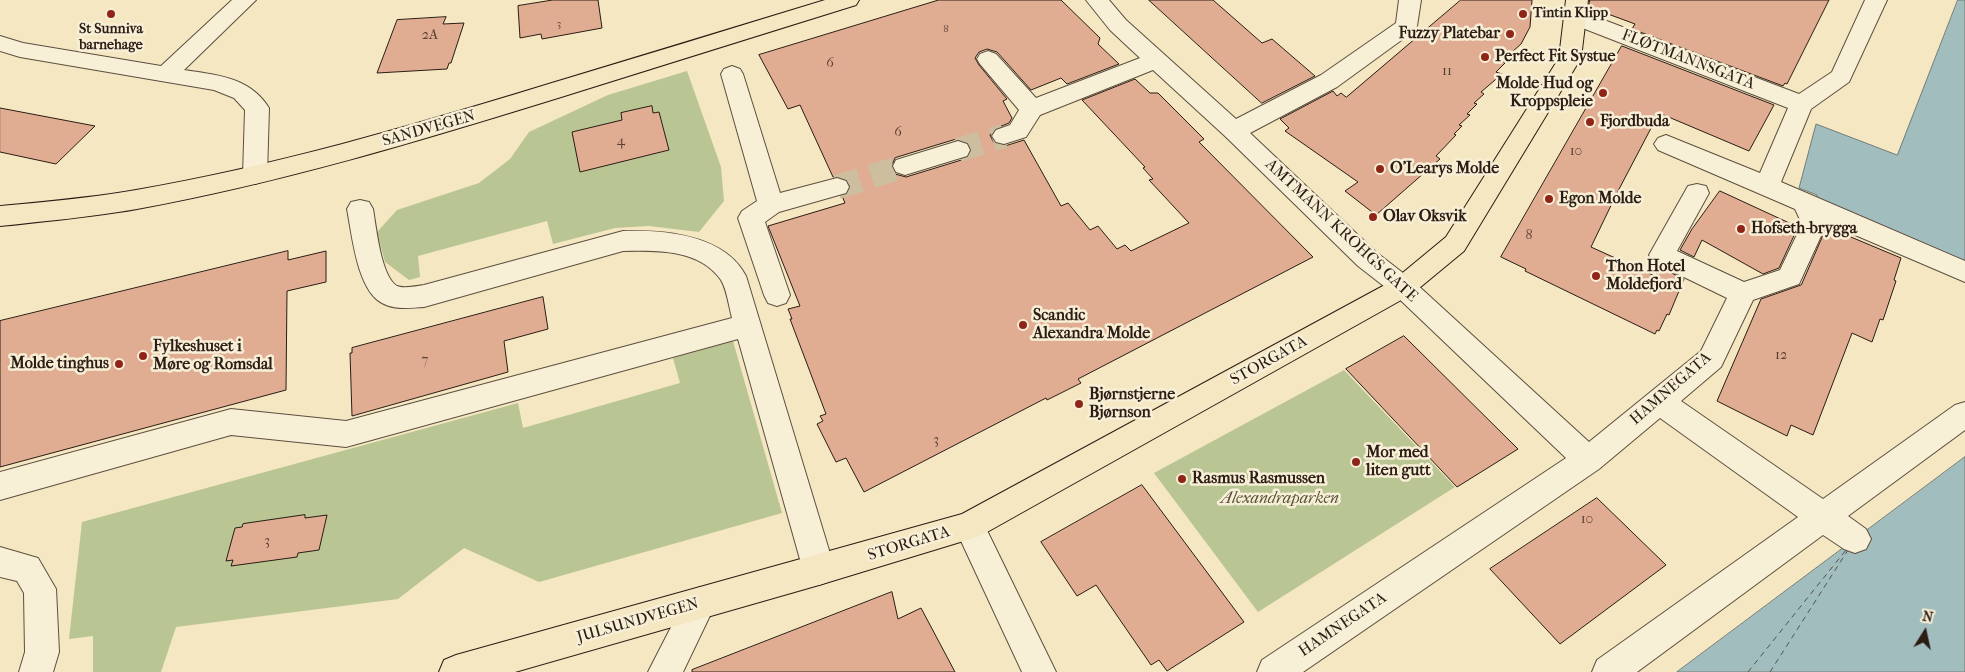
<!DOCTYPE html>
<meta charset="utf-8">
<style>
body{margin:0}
#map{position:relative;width:1965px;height:672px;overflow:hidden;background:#f4e7c1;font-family:"IM FELL French Canon",serif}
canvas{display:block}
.north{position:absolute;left:1900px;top:607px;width:50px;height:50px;-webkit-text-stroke:4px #f8efd7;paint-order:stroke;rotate:10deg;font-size:14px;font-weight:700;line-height:20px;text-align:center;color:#2b1c14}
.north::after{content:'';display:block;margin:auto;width:18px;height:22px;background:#2b1c14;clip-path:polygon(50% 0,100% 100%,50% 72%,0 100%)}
</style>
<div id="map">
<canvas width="1965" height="672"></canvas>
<div class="north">N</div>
</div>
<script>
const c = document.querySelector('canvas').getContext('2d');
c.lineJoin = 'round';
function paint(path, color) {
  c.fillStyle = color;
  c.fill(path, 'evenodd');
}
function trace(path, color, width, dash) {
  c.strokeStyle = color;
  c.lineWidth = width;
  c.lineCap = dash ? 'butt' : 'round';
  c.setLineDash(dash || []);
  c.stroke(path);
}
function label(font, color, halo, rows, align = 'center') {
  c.font = font + ' "IM FELL French Canon",serif';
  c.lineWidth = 5;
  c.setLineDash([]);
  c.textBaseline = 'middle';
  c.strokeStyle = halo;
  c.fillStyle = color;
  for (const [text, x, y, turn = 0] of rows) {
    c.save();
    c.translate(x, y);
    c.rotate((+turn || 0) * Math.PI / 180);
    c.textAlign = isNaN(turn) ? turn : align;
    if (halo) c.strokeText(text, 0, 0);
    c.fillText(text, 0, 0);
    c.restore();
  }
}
const green = new Path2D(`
 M 687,71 L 721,167 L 724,201 L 699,232 L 649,226 L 615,228 L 553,244 L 547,221 L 418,256 L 420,277 L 409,280 L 385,262 L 377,232 L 397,210 L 479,183 L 510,159 L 529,132 L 608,95 Z
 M 733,341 L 782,513 L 539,582 L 464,548 L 398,599 L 176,627 L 161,672 L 93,672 L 93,636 L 69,639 L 82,522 L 518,403 L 523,428 L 680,383 L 673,358 Z
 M 1344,370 L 1455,487 L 1258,612 L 1154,473 Z`);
const water = new Path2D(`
 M 1958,0 L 1965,0 L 1965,262 L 1816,198 L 1817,195 L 1799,188 L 1816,124 L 1897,155 Z
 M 1965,457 L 1965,672 L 1677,672 Z`);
const ferry = new Path2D(`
 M 1748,672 L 1846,550
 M 1770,672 L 1848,550`);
const building = new Path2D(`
 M 553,0 L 598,0 L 602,28 L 542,39 L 541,34 L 520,38 L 518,6 Z
 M 939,0 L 1061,0 L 1100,38 L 1098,44 L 1119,64 L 1067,84 L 1061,78 L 1031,90 L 997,52 L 987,49 L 979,52 L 975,58 L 979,65 L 1007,99 L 1003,101 L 1012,118 L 1009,123 L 994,129 L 990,135 L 994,143 L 1005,146 L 1024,140 L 1061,206 L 1068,203 L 1090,230 L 1098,226 L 1117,249 L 1125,245 L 1131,251 L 1189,223 L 1149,180 L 1153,179 L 1143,168 L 1145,167 L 1082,100 L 1135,79 L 1150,93 L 1158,93 L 1204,139 L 1199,142 L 1313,257 L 1078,379 L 1081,383 L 1047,400 L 1046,398 L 864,492 L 846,458 L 836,462 L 817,424 L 823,421 L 820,416 L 826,414 L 790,319 L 792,319 L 788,309 L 800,306 L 768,226 L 845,203 L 842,196 L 848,194 L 851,186 L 847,179 L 838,176 L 833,177 L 800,105 L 788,109 L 759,55 ZM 957,139 L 969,143 L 972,151 L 968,158 L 906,177 L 895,174 L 891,167 L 895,158 Z
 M 1149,0 L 1213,0 L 1262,43 L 1272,39 L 1315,76 L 1262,103 Z
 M 1461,0 L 1532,0 L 1530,27 L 1521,44 L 1502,61 L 1505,63 L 1496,72 L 1502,74 L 1481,92 L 1484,94 L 1474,103 L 1477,104 L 1467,114 L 1470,115 L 1459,125 L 1462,126 L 1454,134 L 1456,135 L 1436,156 L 1440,159 L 1376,215 L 1345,191 L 1358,182 L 1285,131 L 1289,128 L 1280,119 L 1333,91 L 1337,96 L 1341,93 L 1346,97 Z
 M 1590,0 L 1829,0 L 1787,84 L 1785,83 L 1783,86 L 1632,29 L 1635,24 L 1589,7 Z
 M 446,17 L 443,24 L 464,23 L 451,63 L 449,63 L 447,69 L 377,73 L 397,20 Z
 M 1622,46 L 1774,105 L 1749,151 L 1659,113 L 1617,193 L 1591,247 L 1655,276 L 1661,268 L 1684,279 L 1669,315 L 1667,314 L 1659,331 L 1657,330 L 1655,334 L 1525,271 L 1526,269 L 1501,257 Z
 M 652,106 L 653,113 L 659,112 L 669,150 L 580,172 L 572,132 L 622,120 L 621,113 Z
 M 0,108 L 95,126 L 56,164 L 0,152 Z
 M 1720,191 L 1798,227 L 1779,268 L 1763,274 L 1702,240 L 1694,257 L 1680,250 L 1692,229 Z
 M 1827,227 L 1901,258 L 1894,280 L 1896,281 L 1883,320 L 1880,319 L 1872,342 L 1852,333 L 1813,435 L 1791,425 L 1787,436 L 1717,401 L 1761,299 L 1801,285 Z
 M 288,251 L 288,260 L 326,251 L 326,282 L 287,291 L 286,390 L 0,467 L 0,321 Z
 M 543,297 L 548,329 L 504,341 L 508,372 L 352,416 L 350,353 L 352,353 L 352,348 Z
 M 1404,336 L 1518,449 L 1457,487 L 1346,369 Z
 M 1142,485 L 1244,622 L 1167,671 L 1159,660 L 1151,665 L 1096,585 L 1077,596 L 1041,542 Z
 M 1597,498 L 1666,565 L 1560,644 L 1490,569 Z
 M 305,515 L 305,518 L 327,515 L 319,550 L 298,553 L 297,557 L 231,566 L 233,560 L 226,561 L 235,528 L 242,527 L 243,524 Z
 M 892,592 L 898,619 L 921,608 L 955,672 L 692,672 L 692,670 Z`);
const minorTunnel = new Path2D(`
 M 958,150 L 1004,136
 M 837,187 L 905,166`);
const minor = new Path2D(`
 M 232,0 L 256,0 L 184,70 C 217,75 250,77 269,108 L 267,175 L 264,181 L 255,184 L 246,181 L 243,175 L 245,110 L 234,98 L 214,90 L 20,57 L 0,51 L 0,36 L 23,43 L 161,66 Z
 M 1086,0 L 1109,0 L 1126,20 L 1236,119 L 1321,75 L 1396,23 L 1399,0 L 1421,0 L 1417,26 L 1414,31 L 1337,87 L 1250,133 L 1376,252 L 1412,280 L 1589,442 L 1701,351 L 1727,298 L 1653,262 L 1649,255 L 1688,186 L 1697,184 L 1706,186 L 1709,193 L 1677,251 L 1744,282 L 1780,270 L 1802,224 L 1795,209 L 1658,150 L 1654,144 L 1658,138 L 1666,135 L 1760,173 L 1788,108 L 1567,22 L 1564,17 L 1567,12 L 1575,10 L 1583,12 L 1799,94 L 1832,72 L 1865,0 L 1887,0 L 1849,82 L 1811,109 L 1781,182 L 1965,261 L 1965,282 L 1827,223 L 1799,284 L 1753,300 L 1721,367 L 1681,401 L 1823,499 L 1955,405 L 1965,402 L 1965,430 L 1848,516 L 1866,529 L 1871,539 L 1866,549 L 1855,553 L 1844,549 L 1823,535 L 1637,672 L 1592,672 L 1597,660 L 1798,517 L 1660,418 L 1599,469 L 1303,672 L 1257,672 L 1262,660 L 1566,458 L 1394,294 L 1358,266 L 1226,137 L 1153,70 L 1040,115 L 1026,137 L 1004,144 L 996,142 L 992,136 L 996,130 L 1010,125 L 1019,110 L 980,64 L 977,59 L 980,54 L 988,51 L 996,54 L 1036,98 L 1140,58 L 1110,30 Z
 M 732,66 L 740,69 L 743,74 L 780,193 L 837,178 L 846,181 L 849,187 L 846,193 L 779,212 L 765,222 L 790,295 L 786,303 L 777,306 L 768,303 L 764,295 L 738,218 L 742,211 L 757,201 L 721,74 L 724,69 Z
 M 958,141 L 967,144 L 970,150 L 967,156 L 905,175 L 896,172 L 893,166 L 896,160 Z
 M 360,200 L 369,202 L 373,209 C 376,226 381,277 397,286 C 404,289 416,286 424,285 L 623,231 C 664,230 724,234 746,276 L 835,570 L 830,581 L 819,585 L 808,581 L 803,570 L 738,339 L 346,447 L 231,435 L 0,500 L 0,472 L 231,409 L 346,421 L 732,318 C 729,307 727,290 721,280 C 700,249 656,250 623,251 L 424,307 C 409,308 395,310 382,303 C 357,290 352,234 347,209 L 351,202 Z
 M 969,512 L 980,516 L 1056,672 L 1022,672 L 954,526 L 958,516 Z
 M 0,547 L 38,558 L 56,589 L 59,652 L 53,672 L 19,672 L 25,652 L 24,593 L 17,581 L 0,577 Z
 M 700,587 L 711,592 L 716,603 L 683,672 L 648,672 L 689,592 Z`);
const major = new Path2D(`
 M 825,0 L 859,0 L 856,5 C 756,36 657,67 558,98 C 419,141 280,183 137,209 C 92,217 46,221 0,226 L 0,206 C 45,202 91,198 136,190 C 274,166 408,127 542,86 C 636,58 730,29 825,0 Z
 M 1566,0 L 1588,0 L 1581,58 L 1464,251 L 1412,294 L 980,536 L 819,585 L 515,672 L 439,672 L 444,660 L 456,655 L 962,514 L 1394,280 L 1446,237 L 1559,58 Z`);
const markers = [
 [111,14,5,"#8f2418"],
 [1523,14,5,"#8f2418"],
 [1510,34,5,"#8f2418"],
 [1485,57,5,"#8f2418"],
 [1603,93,5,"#8f2418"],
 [1590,122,5,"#8f2418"],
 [1380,169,5,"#8f2418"],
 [1549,199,5,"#8f2418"],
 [1373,217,5,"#8f2418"],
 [1741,229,5,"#8f2418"],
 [1596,276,5,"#8f2418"],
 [1023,325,5,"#8f2418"],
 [143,356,5,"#8f2418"],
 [119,364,5,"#8f2418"],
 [1079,404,5,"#8f2418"],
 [1356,462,5,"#8f2418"],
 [1182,479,5,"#8f2418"]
];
const farNumbernames = [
 ["3",559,24],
 ["8",946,29]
];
const farPoinames = [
 ["Tintin Klipp",1533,14],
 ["St Sunniva",111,30,"center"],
 ["barnehage",111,46,"center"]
];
const numberNames = [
 ["2A",430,36],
 ["6",830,64],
 ["11",1447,72],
 ["6",898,133],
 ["4",621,142],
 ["10",1576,152],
 ["8",1529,236],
 ["12",1781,356],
 ["7",425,361],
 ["3",936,441],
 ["10",1587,520],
 ["3",267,542]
];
const poiNames = [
 ["Fuzzy Platebar",1500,34,"right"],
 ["Perfect Fit Systue",1495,57],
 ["Molde Hud og",1593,84,"right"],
 ["Kroppspleie",1593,102,"right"],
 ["Fjordbuda",1600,122],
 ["O'Learys Molde",1390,169],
 ["Egon Molde",1559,199],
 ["Olav Oksvik",1383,217],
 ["Hofseth-brygga",1751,229],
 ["Thon Hotel",1606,267],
 ["Moldefjord",1606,285],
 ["Scandic",1033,316],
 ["Alexandra Molde",1033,334],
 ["Fylkeshuset i",153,347],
 ["Møre og Romsdal",153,365],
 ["Molde tinghus",109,364,"right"],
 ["Bjørnstjerne",1089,395],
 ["Bjørnson",1089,413],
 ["Mor med",1366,453],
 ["liten gutt",1366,471],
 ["Rasmus Rasmussen",1192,479]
];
const streetNames = [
 ["FLØTMANNSGATA",1688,60,21],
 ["SANDVEGEN",429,129,-16],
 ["AMTMANN KROHGS GATE",1341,231,43],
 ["STORGATA",1269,361,-29],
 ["HAMNEGATA",1671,389,-41],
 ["STORGATA",909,544,-17],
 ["JULSUNDVEGEN",638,621,-16],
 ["HAMNEGATA",1343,625,-34]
];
const parkNames = [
 ["Alexandraparken",1280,499]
];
paint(green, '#bac594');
paint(water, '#a1bdbd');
trace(water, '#727d79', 1);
trace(ferry, '#54544f', 1, [5.5, 4.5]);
paint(building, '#e0ad93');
trace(building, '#2b1c14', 1);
trace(minorTunnel, '#ccbe9e', 24, [24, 12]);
trace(minor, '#5d4f3f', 2);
trace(major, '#2b1c14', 2);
paint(minor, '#f8efd7');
paint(major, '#f4e7c1');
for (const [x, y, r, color] of markers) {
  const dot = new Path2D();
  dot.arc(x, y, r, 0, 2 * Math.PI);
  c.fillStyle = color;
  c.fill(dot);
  trace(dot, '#f8efd7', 2);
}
label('11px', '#584034', null, farNumbernames);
label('bold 14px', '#2b1c14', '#f8efd7', farPoinames, 'left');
label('14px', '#584034', null, numberNames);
label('bold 16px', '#2b1c14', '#f8efd7', poiNames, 'left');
label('16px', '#2b1c14', '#f8efd7', streetNames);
label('italic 16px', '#564f3a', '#f8efd7', parkNames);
</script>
